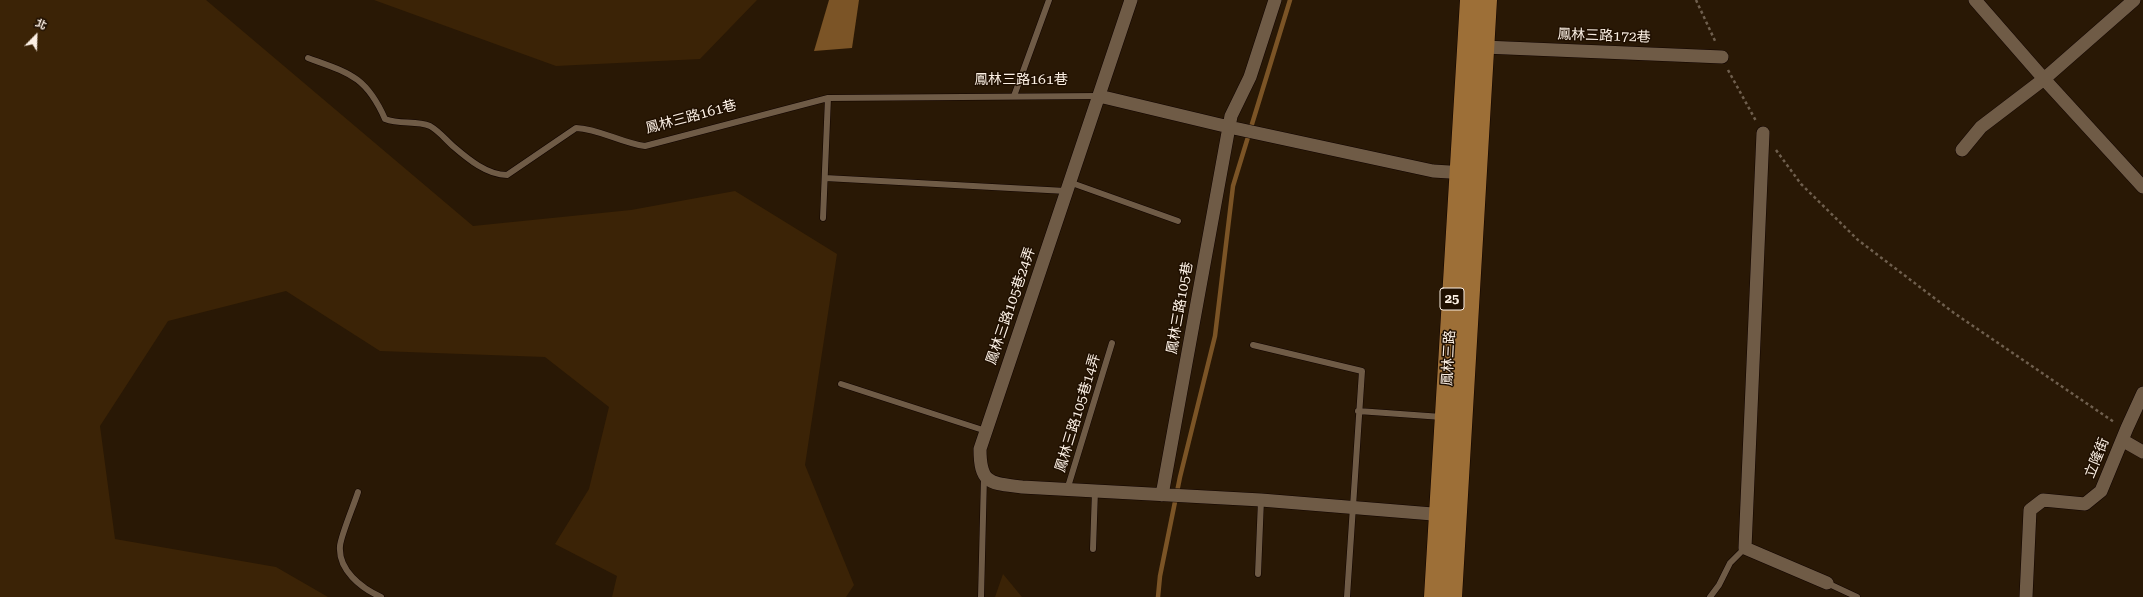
<!DOCTYPE html>
<meta charset="utf-8">
<style>
body{margin:0}
#map{position:relative;width:2143px;height:597px;overflow:hidden;background:#291805;font-family:"Roboto Serif","Noto Sans TC",serif}
canvas{display:block}
.north{position:absolute;left:16px;top:16px;width:40px;height:40px;-webkit-text-stroke:3px #1f0f00;paint-order:stroke;rotate:23deg;font-size:11px;font-weight:700;line-height:16px;text-align:center;color:#fcf0e4}
.north::after{content:'';display:block;margin:auto;width:14px;height:18px;background:#fcf0e4;clip-path:polygon(50% 0,100% 100%,50% 72%,0 100%)}
</style>
<div id="map">
<canvas width="2143" height="597"></canvas>
<div class="north">北</div>
</div>
<script>
const c = document.querySelector('canvas').getContext('2d');
c.lineJoin = 'round';
function paint(path, color) {
  c.fillStyle = color;
  c.fill(path, 'evenodd');
}
function trace(path, color, width, dash) {
  c.strokeStyle = color;
  c.lineWidth = width;
  c.lineCap = dash ? 'butt' : 'round';
  c.setLineDash(dash || []);
  c.stroke(path);
}
function label(font, color, halo, rows, align = 'center') {
  c.font = font + ' "Roboto Serif","Noto Sans TC",serif';
  c.lineWidth = 3;
  c.setLineDash([]);
  c.textBaseline = 'middle';
  c.strokeStyle = halo;
  c.fillStyle = color;
  for (const [text, x, y, turn = 0] of rows) {
    c.save();
    c.translate(x, y);
    c.rotate((+turn || 0) * Math.PI / 180);
    c.textAlign = isNaN(turn) ? turn : align;
    if (halo) c.strokeText(text, 0, 0);
    c.fillText(text, 0, 0);
    c.restore();
  }
}
const green = new Path2D(`
 M 0,0 L 206,0 L 473,226 L 631,210 L 735,191 L 837,254 L 805,465 L 854,585 L 846,597 L 612,597 L 617,576 L 555,544 L 589,489 L 609,407 L 545,357 L 380,351 L 286,291 L 168,321 L 100,426 L 115,539 L 276,567 L 328,597 L 0,597 Z
 M 374,0 L 757,0 L 700,59 L 556,66 Z
 M 1003,574 L 1022,597 L 995,597 Z`);
const water = new Path2D(`
 M 829,0 L 859,0 L 852,48 L 814,51 Z`);
const stream = new Path2D(`
 M 1158,597 L 1160,576 L 1180,477 L 1215,336 L 1233,186 L 1290,0`);
const path = new Path2D(`
 M 1696,0 L 1716,43
 M 1728,70 L 1756,121
 M 1776,150 L 1801,184 L 1858,240 L 1954,313 L 2114,422`);
const service = new Path2D(`
 M 308,58 C 349,73 366,76 385,119 C 400,125 416,120 430,126 C 439,131 446,140 454,147 C 468,159 487,175 507,175 L 576,128 C 600,129 621,143 645,146 L 828,98 L 1099,96
 M 1014,96 L 1049,0
 M 825,178 L 1066,191
 M 1069,182 L 1178,221
 M 823,218 L 828,98
 M 1253,345 L 1362,371 L 1347,597
 M 841,384 L 986,431
 M 1358,411 L 1442,417
 M 1067,490 L 1112,343
 M 358,492 C 354,505 341,535 340,546 C 338,570 361,588 381,597
 M 1093,549 L 1095,491
 M 1258,574 L 1261,500
 M 1827,583 L 1857,597
 M 981,597 L 984,477
 M 1710,597 L 1719,585 L 1730,563 L 1745,548`);
const minor = new Path2D(`
 M 1131,0 L 980,449 C 980,485 991,483 1022,487 L 1261,500 L 1445,515
 M 1975,0 L 2044,79 L 2143,187
 M 1484,47 L 1722,57
 M 1099,96 L 1229,127 L 1433,171 L 1466,173
 M 1763,133 L 1745,548 L 1827,583
 M 1962,150 L 1981,127 L 2044,79 L 2134,0
 M 2122,440 L 2143,452
 M 1162,495 L 1231,116 L 1250,77 L 1275,0
 M 2026,597 L 2030,510 L 2043,500 L 2085,504 L 2101,491 L 2127,428 L 2143,393`);
const primary = new Path2D(`
 M 1434,597 L 1470,0
 M 1452,597 L 1487,0`);
const shields = [
 [1452,299,24]
];
const shieldNames = [
 ["25",1452,299]
];
const streetNames = [
 ["鳳林三路172巷",1604,36,2],
 ["鳳林三路161巷",1021,80],
 ["鳳林三路161巷",691,117,-15],
 ["鳳林三路105巷24弄",1011,306,-71],
 ["鳳林三路105巷",1180,308,-80],
 ["鳳林三路",1449,358,-87],
 ["鳳林三路105巷14弄",1078,413,-73],
 ["立隆街",2097,458,-68]
];
paint(green, '#3b2306');
paint(water, '#7b5426');
trace(stream, '#7b5426', 4.5);
trace(service, '#110400', 7);
trace(minor, '#110400', 14);
trace(primary, '#110400', 21);
trace(path, '#6f5f4e', 2.5, [3, 3]);
trace(service, '#6f5b46', 6);
trace(minor, '#6f5b46', 13);
trace(primary, '#9d6f37', 20);
for (const [x, y, w] of shields) {
  const box = new Path2D();
  box.roundRect(x - w / 2, y - 11, w, 22, 3);
  c.fillStyle = '#1f0f00';
  c.fill(box);
  trace(box, '#fcf0e4', 1);
}
label('bold 13px', '#fcf0e4', null, shieldNames);
label('14px', '#fcf0e4', '#1f0f00', streetNames);
</script>
